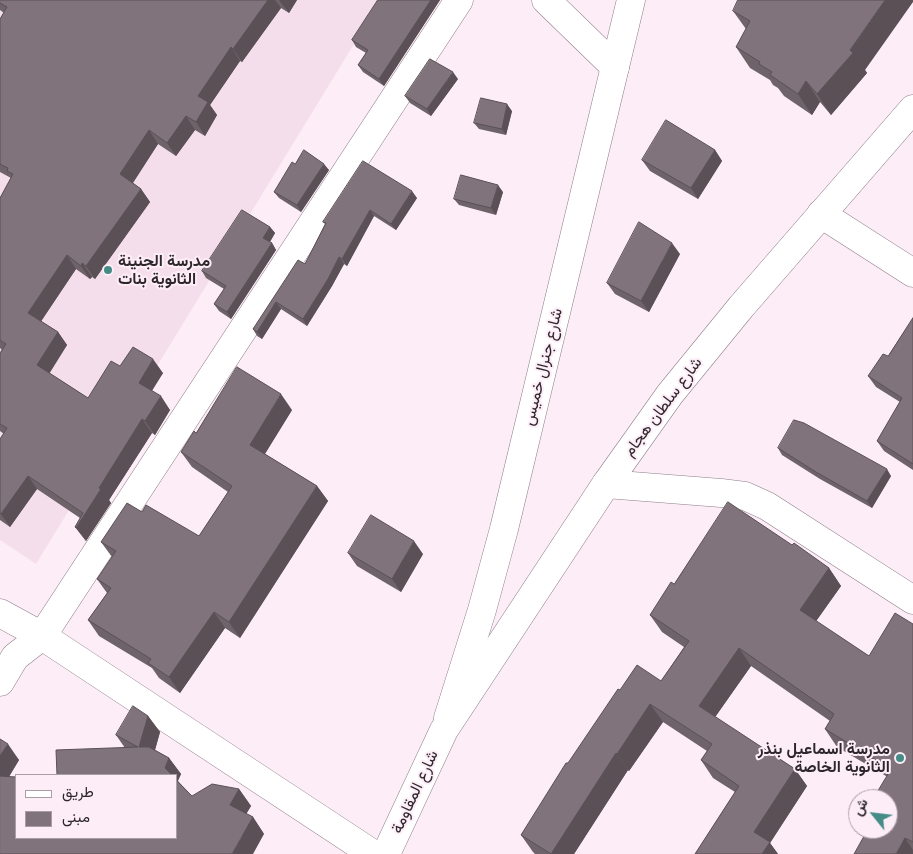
<!DOCTYPE html>
<meta charset="utf-8">
<style>
body{margin:0}
#map{position:relative;width:913px;height:854px;overflow:hidden;background:#fdedf7;font-family:Karla,Vazirmatn,sans-serif}
canvas{display:block}
.legend{position:absolute;left:15px;top:774px;width:162px;height:65px;box-sizing:border-box;background:#fdedf7;border:1px solid #aa9ea5;margin:0;padding:6px 9px;list-style:none;font-size:15px;color:#2d272b}
.legend li{display:flex;align-items:center;gap:10px;height:25px}
.legend b{width:25px;border:1px solid #aa9ea5}
.north{position:absolute;left:848px;top:789px;width:50px;height:50px;box-sizing:border-box;background:#fdedf7;border:1px solid #aa9ea5;border-radius:50%;rotate:299deg;font-size:14px;font-weight:700;line-height:20px;text-align:center;color:#2d272b}
.north::after{content:'';display:block;margin:auto;width:18px;height:22px;background:#458c87;clip-path:polygon(50% 0,100% 100%,50% 72%,0 100%)}
</style>
<div id="map">
<canvas width="913" height="854"></canvas>
<ul class="legend">
<li><b style="height:6px;background:#fff"></b>طريق</li>
<li><b style="height:14px;background:#81737b"></b>مبنى</li>
</ul>
<div class="north">ش</div>
</div>
<script>
const c = document.querySelector('canvas').getContext('2d');
c.lineJoin = 'round';
function paint(path, color) {
  c.fillStyle = color;
  c.fill(path, 'evenodd');
}
function trace(path, color, width, dash) {
  c.strokeStyle = color;
  c.lineWidth = width;
  c.lineCap = dash ? 'butt' : 'round';
  c.setLineDash(dash || []);
  c.stroke(path);
}
function label(font, color, halo, rows, align = 'center') {
  c.font = font + ' Karla,Vazirmatn,sans-serif';
  c.lineWidth = 4;
  c.setLineDash([]);
  c.textBaseline = 'middle';
  c.strokeStyle = halo;
  c.fillStyle = color;
  for (const [text, x, y, turn = 0] of rows) {
    c.save();
    c.translate(x, y);
    c.rotate((+turn || 0) * Math.PI / 180);
    c.textAlign = isNaN(turn) ? turn : align;
    if (halo) c.strokeText(text, 0, 0);
    c.fillText(text, 0, 0);
    c.restore();
  }
}
const built = new Path2D(`
 M 0,0 L 381,0 L 36,564 L 0,540 Z`);
const minor = new Path2D(`
 M 546,0 L 615,67
 M 821,214 L 913,273
 M 606,484 L 721,493 L 745,496 L 767,506 L 913,600
 M 0,613 L 42,636 L 373,854
 M 0,682 L 15,657 L 42,636 L 459,0`);
const major = new Path2D(`
 M 448,718 L 482,610 L 504,529 L 631,0`);
const highway = new Path2D(`
 M 386,854 L 444,730 L 606,484 L 670,394 L 741,307 L 913,109`);
const wall = new Path2D(`
 M 0,0 L 297,0 L 289,13 L 281,8 L 242,62 L 240,61 L 210,105 L 217,115 L 205,136 L 195,130 L 176,156 L 158,144 L 133,183 L 141,189 L 150,202 L 95,279 L 92,277 L 90,279 L 76,269 L 41,321 L 58,332 L 67,345 L 49,373 L 88,398 L 120,366 L 163,373 L 152,391 L 170,410 L 155,435 L 152,433 L 109,500 L 111,503 L 86,541 L 75,527 L 80,518 L 37,489 L 10,527 L 0,520 L 0,439 L 4,434 L 0,431 L 0,353 L 2,350 L 0,348 L 0,198 L 11,178 L 0,172 L 0,19 L 4,13 L 0,10 Z
 M 378,0 L 440,0 L 384,86 L 363,72 L 358,65 L 366,53 L 356,47 L 352,40 Z
 M 733,11 L 865,70 L 867,73 L 831,115 L 820,102 L 812,115 L 784,96 L 778,88 L 773,85 L 770,80 L 750,68 L 736,47 L 746,29 Z
 M 458,79 L 431,116 L 410,103 L 405,96 Z
 M 512,111 L 506,135 L 479,129 L 474,123 Z
 M 715,150 L 722,161 L 698,199 L 650,171 L 642,160 Z
 M 295,164 L 329,170 L 301,212 L 279,198 L 274,192 Z
 M 503,192 L 496,215 L 459,205 L 454,199 Z
 M 417,198 L 396,230 L 374,216 L 347,266 L 344,264 L 332,286 L 307,326 L 281,309 L 262,339 L 257,336 L 253,329 L 305,264 L 325,224 L 323,222 Z
 M 270,227 L 275,233 L 270,242 L 272,243 L 276,250 L 231,319 L 219,311 L 214,304 L 224,289 L 206,278 L 202,271 Z
 M 680,254 L 649,312 L 615,294 L 607,283 Z
 M 913,318 L 913,470 L 884,451 L 877,441 L 900,402 L 876,387 L 868,376 L 888,356 Z
 M 292,410 L 265,454 L 317,486 L 328,501 L 240,638 L 225,628 L 180,693 L 159,678 L 152,668 L 99,636 L 88,620 L 107,593 L 97,579 L 112,557 L 101,542 L 142,512 L 199,536 L 228,492 L 192,467 L 181,452 L 196,433 Z
 M 778,448 L 891,476 L 872,508 L 820,479 L 782,455 Z
 M 792,545 L 829,568 L 841,586 L 816,621 L 869,656 L 913,624 L 913,854 L 888,829 L 886,776 L 837,747 L 825,729 L 830,721 L 751,666 L 715,717 L 795,769 L 807,786 L 770,843 L 778,854 L 695,854 L 735,792 L 713,778 L 701,760 L 707,751 L 663,722 L 629,771 L 628,770 L 574,854 L 535,854 L 533,852 L 521,835 L 620,690 L 661,681 L 684,647 L 662,632 L 650,615 L 674,584 Z
 M 348,553 L 423,554 L 401,592 L 357,566 Z
 M 148,716 L 160,732 L 155,750 L 169,758 L 181,774 L 178,781 L 192,796 L 239,789 L 251,806 L 246,814 L 253,817 L 264,834 L 0,854 L 0,739 L 19,760 L 9,777 L 16,838 L 125,748 L 116,735 Z`);
const shadedWall = new Path2D(`
 M 268,0 L 275,0 L 281,8 L 242,62 L 233,49 Z
 M 279,0 L 297,0 L 289,13 Z
 M 431,0 L 440,0 L 384,86 L 379,79 Z
 M 885,0 L 913,0 L 913,2 L 865,70 L 867,73 L 831,115 L 817,94 L 850,50 Z
 M 231,47 L 240,61 L 210,105 L 217,115 L 205,136 L 196,122 L 198,96 Z
 M 453,72 L 458,79 L 431,116 L 427,109 Z
 M 806,81 L 820,102 L 812,115 L 798,94 Z
 M 507,104 L 512,111 L 506,135 L 502,129 Z
 M 186,116 L 195,130 L 176,156 L 167,143 Z
 M 149,130 L 158,144 L 130,187 L 120,174 Z
 M 715,150 L 722,161 L 698,199 L 691,188 Z
 M 324,164 L 329,170 L 301,212 L 297,205 Z
 M 498,185 L 503,192 L 496,215 L 491,208 Z
 M 141,189 L 150,202 L 95,279 L 86,266 Z
 M 412,191 L 417,198 L 396,230 L 391,224 Z
 M 370,210 L 374,216 L 347,266 L 342,259 Z
 M 270,227 L 275,233 L 268,245 L 263,238 Z
 M 272,243 L 276,250 L 231,319 L 227,312 Z
 M 672,243 L 680,254 L 649,312 L 641,301 Z
 M 67,255 L 76,269 L 38,326 L 28,313 Z
 M 339,257 L 344,264 L 332,286 L 307,326 L 303,319 Z
 M 82,263 L 92,277 L 90,279 L 81,266 Z
 M 276,302 L 281,309 L 262,339 L 257,332 Z
 M 58,332 L 67,345 L 46,379 L 37,365 Z
 M 153,359 L 163,373 L 148,396 L 139,383 Z
 M 281,394 L 292,410 L 261,460 L 250,445 Z
 M 161,396 L 170,410 L 155,435 L 145,421 Z
 M 142,419 L 152,433 L 109,500 L 111,503 L 86,541 L 76,528 L 99,488 Z
 M 887,469 L 891,476 L 872,508 L 867,501 Z
 M 28,476 L 37,489 L 10,527 L 1,514 Z
 M 317,486 L 328,501 L 240,638 L 229,622 Z
 M 414,541 L 423,554 L 401,592 L 392,579 Z
 M 829,568 L 841,586 L 812,627 L 800,610 Z
 M 214,612 L 225,628 L 180,693 L 169,677 Z
 M 739,648 L 751,666 L 711,723 L 699,706 Z
 M 650,704 L 663,722 L 629,771 L 617,754 Z
 M 148,716 L 160,732 L 151,764 L 139,747 Z
 M 8,744 L 19,760 L 0,791 L 0,756 Z
 M 616,753 L 628,770 L 574,854 L 551,854 Z
 M 169,758 L 181,774 L 176,784 L 176,775 L 170,775 L 165,768 Z
 M 795,769 L 807,786 L 770,843 L 778,854 L 762,854 L 754,832 Z
 M 239,789 L 251,806 L 242,821 L 230,805 Z
 M 253,817 L 264,834 L 253,854 L 232,854 Z
 M 905,838 L 913,850 L 913,854 L 896,854 Z`);
const building = new Path2D(`
 M 0,0 L 268,0 L 233,49 L 231,47 L 198,96 L 208,102 L 196,122 L 186,116 L 167,143 L 149,130 L 120,174 L 141,189 L 86,266 L 82,263 L 81,266 L 67,255 L 28,313 L 58,332 L 37,365 L 88,398 L 111,361 L 120,366 L 133,347 L 153,359 L 139,383 L 161,396 L 145,421 L 142,419 L 99,488 L 101,489 L 76,528 L 75,527 L 83,513 L 28,476 L 1,514 L 0,513 L 0,439 L 7,428 L 0,424 L 0,353 L 6,344 L 0,340 L 0,198 L 13,174 L 7,171 L 8,168 L 0,164 L 0,19 L 7,7 L 0,3 Z
 M 378,0 L 431,0 L 379,79 L 358,65 L 368,50 L 352,40 Z
 M 738,0 L 885,0 L 850,50 L 853,53 L 817,94 L 806,81 L 798,94 L 770,75 L 772,72 L 759,64 L 760,62 L 736,47 L 750,21 L 733,11 Z
 M 430,59 L 453,72 L 427,109 L 405,96 Z
 M 481,98 L 507,104 L 502,129 L 474,123 Z
 M 666,120 L 715,150 L 691,188 L 642,160 Z
 M 304,150 L 324,164 L 297,205 L 274,192 L 292,162 L 295,164 Z
 M 363,161 L 412,191 L 391,224 L 370,210 L 342,259 L 339,257 L 328,279 L 303,319 L 276,302 L 257,332 L 253,329 L 298,260 L 305,264 L 326,223 L 323,222 Z
 M 461,175 L 498,185 L 491,208 L 454,199 Z
 M 242,210 L 270,227 L 263,238 L 272,243 L 227,312 L 214,304 L 226,286 L 202,271 Z
 M 639,222 L 672,243 L 641,301 L 607,283 Z
 M 913,318 L 913,464 L 877,441 L 902,398 L 868,376 L 883,354 L 888,356 Z
 M 237,367 L 281,394 L 250,445 L 317,486 L 229,622 L 214,612 L 169,677 L 148,663 L 151,659 L 88,620 L 111,588 L 97,579 L 116,551 L 101,542 L 127,503 L 142,512 L 146,505 L 199,536 L 232,486 L 181,452 L 194,431 L 196,433 Z
 M 794,420 L 804,423 L 887,469 L 867,501 L 816,472 L 778,448 Z
 M 728,502 L 792,545 L 794,543 L 829,568 L 800,610 L 869,656 L 895,613 L 913,624 L 913,842 L 905,838 L 896,854 L 854,854 L 868,829 L 888,829 L 888,799 L 873,799 L 891,769 L 825,729 L 834,714 L 739,648 L 699,706 L 795,769 L 754,832 L 770,842 L 762,854 L 695,854 L 739,786 L 701,760 L 712,744 L 650,704 L 617,754 L 616,753 L 551,854 L 521,835 L 566,763 L 568,763 L 618,689 L 620,690 L 637,665 L 661,681 L 689,641 L 650,615 L 671,582 L 674,584 Z
 M 371,515 L 414,541 L 392,579 L 348,553 Z
 M 133,706 L 148,716 L 139,747 L 149,747 L 169,758 L 165,768 L 172,775 L 57,775 L 56,750 L 138,747 L 116,735 Z
 M 0,739 L 8,744 L 0,756 Z
 M 0,776 L 16,777 L 16,838 L 176,838 L 176,780 L 192,796 L 212,784 L 239,789 L 230,805 L 253,817 L 232,854 L 0,854 Z`);
const markers = [
 [108,270,5,"#458c87"],
 [900,758,5,"#458c87"]
];
const poiNames = [
 ["مدرسة الجنينة",118,261],
 ["الثانوية بنات",118,279],
 ["مدرسة اسماعيل بنذر",890,749,"right"],
 ["الثانوية الخاصة",890,767,"right"]
];
const streetNames = [
 ["شارع جنرال خميس",543,367,-76],
 ["شارع سلطان هجام",663,407,-53],
 ["شارع المقاومة",415,792,-65]
];
paint(built, '#f5deec');
trace(minor, '#8d7e87', 29);
trace(major, '#8d7e87', 29);
trace(highway, '#8d7e87', 29);
trace(minor, '#fff', 28);
trace(major, '#fff', 28);
trace(highway, '#fff', 28);
paint(wall, '#6f636a');
paint(shadedWall, '#5a5056');
paint(building, '#81737b');
trace(building, '#5a5056', 1);
for (const [x, y, r, color] of markers) {
  const dot = new Path2D();
  dot.arc(x, y, r, 0, 2 * Math.PI);
  c.fillStyle = color;
  c.fill(dot);
  trace(dot, '#fdedf7', 2);
}
label('bold 16px', '#2d272b', '#fdedf7', poiNames, 'left');
label('16px', '#2d272b', '#fdedf7', streetNames);
</script>
